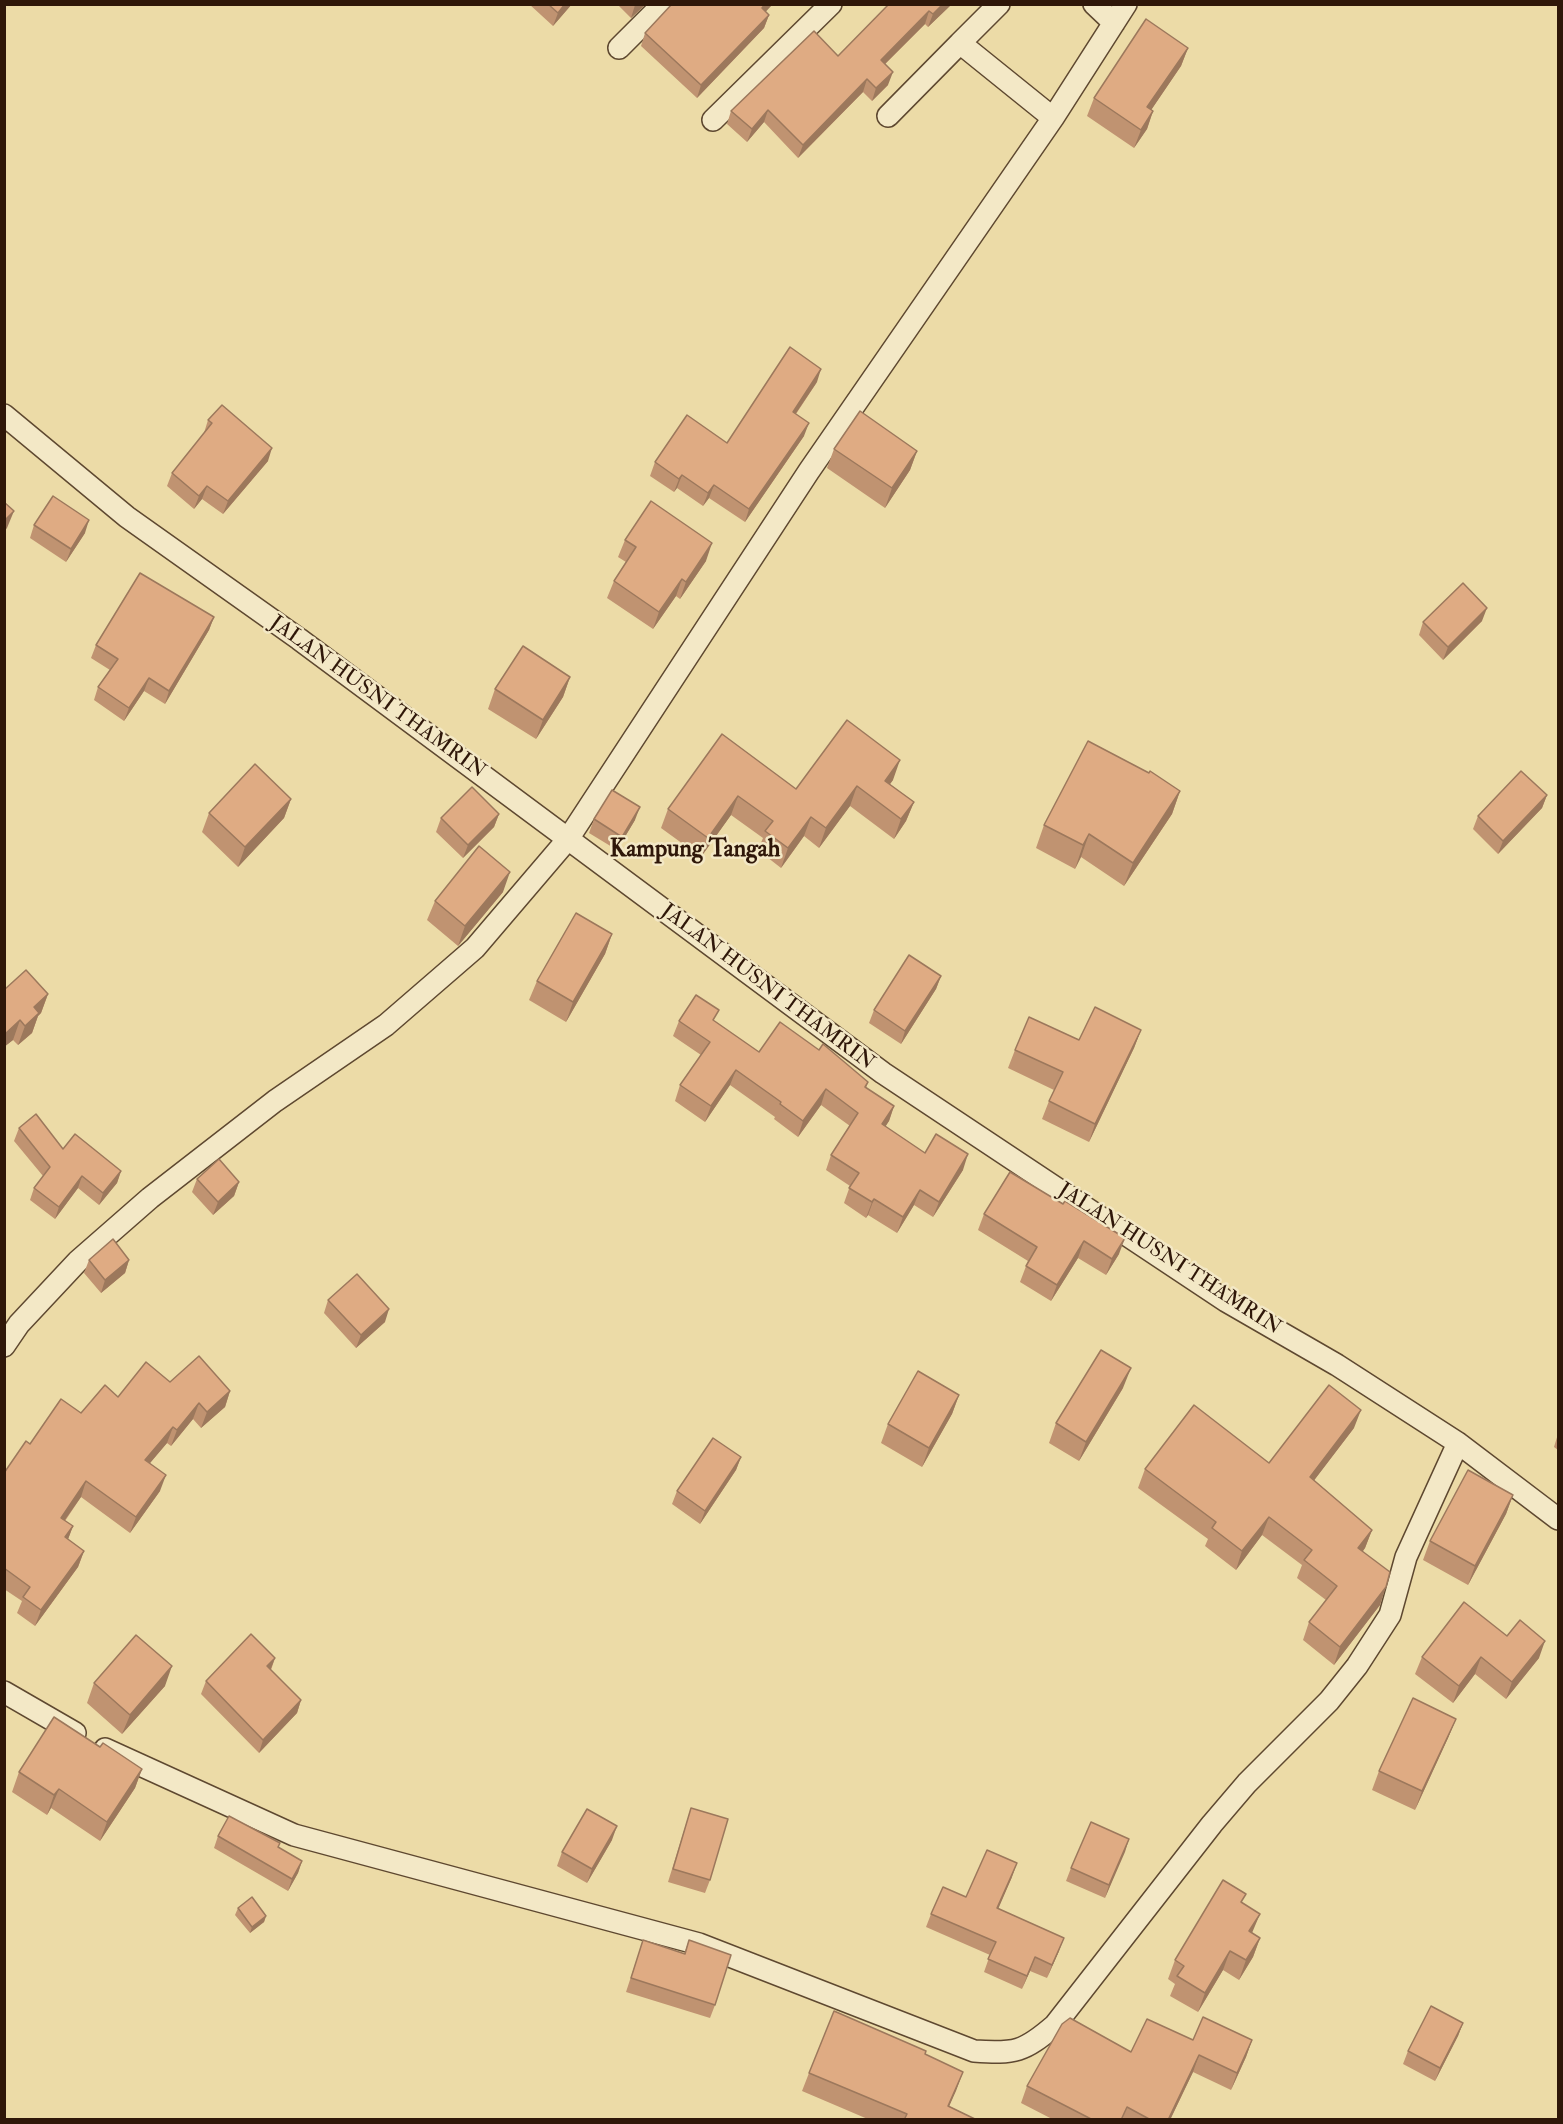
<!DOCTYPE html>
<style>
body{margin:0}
#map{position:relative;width:1563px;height:2124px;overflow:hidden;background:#ecdba7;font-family:"IM FELL Double Pica",serif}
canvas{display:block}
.frame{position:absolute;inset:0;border:6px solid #2f1709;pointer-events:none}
</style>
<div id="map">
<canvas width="1563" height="2124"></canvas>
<div class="frame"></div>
</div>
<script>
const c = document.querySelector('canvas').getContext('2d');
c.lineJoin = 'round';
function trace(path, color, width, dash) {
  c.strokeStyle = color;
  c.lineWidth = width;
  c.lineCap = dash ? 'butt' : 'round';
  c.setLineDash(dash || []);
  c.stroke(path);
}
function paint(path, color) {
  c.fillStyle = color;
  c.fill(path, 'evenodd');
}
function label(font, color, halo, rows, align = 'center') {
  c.font = font + ' "IM FELL Double Pica",serif';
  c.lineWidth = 5;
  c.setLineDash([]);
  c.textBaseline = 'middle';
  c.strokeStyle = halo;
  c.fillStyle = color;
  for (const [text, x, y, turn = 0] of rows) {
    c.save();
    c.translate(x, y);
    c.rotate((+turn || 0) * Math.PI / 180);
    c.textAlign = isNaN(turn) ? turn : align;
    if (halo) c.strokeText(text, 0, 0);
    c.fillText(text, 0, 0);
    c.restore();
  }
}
const street = new Path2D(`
 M 1094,4 L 1114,23
 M 960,43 L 999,4
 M 619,48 L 663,4
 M 888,116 L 960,43 L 1053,118
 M 713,120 L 831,4
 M 4,415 L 127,517 L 299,639 L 883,1073 L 1226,1301 L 1337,1365 L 1458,1443 L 1558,1519
 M 4,1346 L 19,1324 L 78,1261 L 150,1198 L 275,1101 L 386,1025 L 475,948 L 568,839 L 809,471 L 1053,118 L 1126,4
 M 4,1692 L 75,1733
 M 105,1749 L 294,1835 L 699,1944 L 974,2051 C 1015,2054 1024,2052 1055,2025 L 1212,1824 L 1247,1783 L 1329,1701 L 1357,1666 L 1390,1615 L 1406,1557 L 1458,1443`);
const wall = new Path2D(`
 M 529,4 L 572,4 L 553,26 Z
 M 617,4 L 646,4 L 631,18 Z
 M 889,4 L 952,4 L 928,27 L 925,24 L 885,64 L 888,85 L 872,101 L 863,92 L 798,158 L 764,122 L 747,142 L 727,124 L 731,111 L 838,56 Z
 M 766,12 L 769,15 L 764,28 L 697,98 L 641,46 L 645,33 Z
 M 1188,48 L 1181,66 L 1151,110 L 1153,111 L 1147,129 L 1134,148 L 1087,116 L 1094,98 Z
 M 817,382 L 796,414 L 804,436 L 745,522 L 709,498 L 703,506 L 677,488 L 674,492 L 650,476 L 655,462 L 727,443 Z
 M 208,420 L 268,461 L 223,514 L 202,499 L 194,509 L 167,486 L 172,473 L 204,433 Z
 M 834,449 L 917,451 L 910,470 L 885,508 L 827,468 Z
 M 34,525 L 85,533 L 66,562 L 30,538 Z
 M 625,540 L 706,561 L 680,599 L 676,596 L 653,629 L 607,598 L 614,581 L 626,562 L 618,557 Z
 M 214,617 L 209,630 L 165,704 L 144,691 L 124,721 L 94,700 L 98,687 L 110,670 L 91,658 L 96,645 Z
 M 1482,621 L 1443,660 L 1419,635 L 1423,622 Z
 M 570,677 L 563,697 L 536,739 L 488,709 L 495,689 Z
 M 722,734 L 796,789 L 893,780 L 890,784 L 914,802 L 906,821 L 894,839 L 850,806 L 819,848 L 804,836 L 781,868 L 758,850 L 763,838 L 731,815 L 701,857 L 661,828 L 668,809 Z
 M 1180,791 L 1172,814 L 1124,886 L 1081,857 L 1075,869 L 1036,848 L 1044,825 Z
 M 1547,795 L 1542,808 L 1498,854 L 1473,829 L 1478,816 Z
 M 291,799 L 284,818 L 238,867 L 202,832 L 209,813 Z
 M 499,814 L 494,827 L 463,858 L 436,832 L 441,818 Z
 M 594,819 L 635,820 L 617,850 L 589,833 Z
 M 503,892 L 458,946 L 427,920 L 435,901 Z
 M 612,934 L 605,954 L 566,1022 L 529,1000 L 537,981 Z
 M 941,976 L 936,989 L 901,1044 L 869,1023 L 874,1010 Z
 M 4,990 L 48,994 L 41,1013 L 38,1016 L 32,1033 L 18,1045 L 13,1040 L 4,1047 Z
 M 679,1021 L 715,1021 L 759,1052 L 819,1050 L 868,1082 L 866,1088 L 894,1106 L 889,1121 L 885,1126 L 925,1153 L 963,1170 L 933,1217 L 914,1205 L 897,1233 L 868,1215 L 866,1218 L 844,1203 L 850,1186 L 826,1170 L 831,1155 L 850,1126 L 821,1105 L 798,1137 L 774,1119 L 775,1117 L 730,1085 L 705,1122 L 675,1101 L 680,1085 L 701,1055 L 673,1036 Z
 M 1141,1030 L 1134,1048 L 1089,1142 L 1042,1119 L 1049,1101 L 1054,1090 L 1008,1068 L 1015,1050 Z
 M 19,1128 L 63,1149 L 121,1171 L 117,1183 L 99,1205 L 78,1188 L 55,1219 L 30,1200 L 34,1188 L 43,1176 L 14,1141 Z
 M 1010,1172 L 1119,1254 L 1106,1275 L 1078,1258 L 1051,1301 L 1020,1282 L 1028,1261 L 978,1230 L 984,1214 Z
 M 197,1179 L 239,1182 L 234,1196 L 213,1215 L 192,1192 Z
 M 89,1260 L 129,1260 L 125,1273 L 101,1293 L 84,1273 Z
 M 328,1300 L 385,1322 L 356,1348 L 324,1313 Z
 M 170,1382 L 230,1391 L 225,1407 L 201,1428 L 193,1419 L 171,1446 L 167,1443 L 150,1463 L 160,1491 L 130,1533 L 81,1497 L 65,1521 L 73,1526 L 68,1539 L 84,1551 L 78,1567 L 35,1626 L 17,1613 L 22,1601 L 4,1589 L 4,1473 L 30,1444 L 81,1413 L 118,1397 Z
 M 1123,1388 L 1079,1461 L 1049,1443 L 1056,1423 Z
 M 959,1395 L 952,1414 L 922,1467 L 881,1443 L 888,1424 Z
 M 1354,1428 L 1314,1480 L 1372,1530 L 1365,1548 L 1363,1551 L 1380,1605 L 1334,1665 L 1303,1640 L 1309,1622 L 1326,1600 L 1297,1578 L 1302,1565 L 1262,1535 L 1236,1570 L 1205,1546 L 1208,1539 L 1138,1488 L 1145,1469 L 1269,1463 Z
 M 1558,1434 L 1558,1450 L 1554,1447 Z
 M 741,1457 L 736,1470 L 700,1524 L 672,1504 L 677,1491 Z
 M 1513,1495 L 1506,1514 L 1468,1585 L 1423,1560 L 1430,1541 Z
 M 1507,1636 L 1539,1658 L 1506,1699 L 1475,1674 L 1453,1703 L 1415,1674 L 1422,1657 Z
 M 275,1658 L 271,1670 L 301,1700 L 297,1713 L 259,1753 L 201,1694 L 206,1681 Z
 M 94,1683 L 165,1686 L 122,1734 L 87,1703 Z
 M 1456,1719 L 1448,1738 L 1415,1810 L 1372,1790 L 1379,1771 Z
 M 100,1747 L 142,1769 L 135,1788 L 100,1841 L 51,1808 L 47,1815 L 12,1792 L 19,1772 Z
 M 691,1808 L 710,1880 L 705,1893 L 668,1882 Z
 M 218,1836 L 278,1847 L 302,1861 L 298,1873 L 288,1891 L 214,1848 Z
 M 1129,1839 L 1105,1898 L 1066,1881 L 1071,1868 Z
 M 612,1840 L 587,1883 L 557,1866 L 562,1852 Z
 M 1012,1877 L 998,1908 L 1059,1951 L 1047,1978 L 1030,1971 L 1022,1989 L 984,1972 L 990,1955 L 926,1927 L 931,1914 Z
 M 1242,1903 L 1252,1933 L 1260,1938 L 1253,1957 L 1239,1980 L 1223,1970 L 1198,2012 L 1170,1996 L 1175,1984 L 1168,1979 L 1175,1960 Z
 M 238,1908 L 266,1916 L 264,1922 L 250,1933 L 235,1915 Z
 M 643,1940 L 684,1954 L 689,1940 L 715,2005 L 710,2018 L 626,1992 Z
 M 1463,2023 L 1458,2036 L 1435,2081 L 1403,2064 L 1408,2051 Z
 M 1193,2040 L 1252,2040 L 1246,2057 L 1231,2090 L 1193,2072 L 1170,2120 L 1054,2120 L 1021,2103 L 1027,2086 L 1131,2052 Z
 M 925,2054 L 963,2072 L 949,2106 L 977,2120 L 870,2120 L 802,2091 L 809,2073 Z`);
const shadedWall = new Path2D(`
 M 565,4 L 572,4 L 553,26 L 558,13 Z
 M 636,4 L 646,4 L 631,18 L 635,5 Z
 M 765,4 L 773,4 L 757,21 L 762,8 Z
 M 943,4 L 952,4 L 928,27 L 933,14 Z
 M 929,11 L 925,24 L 876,73 L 881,60 Z
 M 769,15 L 764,28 L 697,98 L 701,85 Z
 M 1188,48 L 1181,66 L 1141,125 L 1147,107 Z
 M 893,72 L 888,85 L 872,101 L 876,88 Z
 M 867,79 L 863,92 L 798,158 L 803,145 Z
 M 768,110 L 764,122 L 747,142 L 752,129 Z
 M 1153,111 L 1147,129 L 1134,148 L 1141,130 Z
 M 821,369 L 817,382 L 788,425 L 793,412 Z
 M 809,423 L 804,436 L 745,522 L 749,509 Z
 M 272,448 L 268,461 L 223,514 L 228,501 Z
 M 917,451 L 910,470 L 885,508 L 892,488 Z
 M 682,475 L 677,488 L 674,492 L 679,479 Z
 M 714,485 L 709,498 L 703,506 L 708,493 Z
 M 207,486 L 202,499 L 194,509 L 199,496 Z
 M 14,511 L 7,528 L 4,532 L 4,521 Z
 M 89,520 L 85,533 L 66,562 L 71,549 Z
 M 712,543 L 706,561 L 680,599 L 686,582 Z
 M 682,579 L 676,596 L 653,629 L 659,612 Z
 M 1487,608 L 1482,621 L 1443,660 L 1448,647 Z
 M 214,617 L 209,630 L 165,704 L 169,691 Z
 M 570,677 L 563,697 L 536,739 L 543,720 Z
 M 149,678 L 144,691 L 124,721 L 129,708 Z
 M 900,760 L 893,780 L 878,800 L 885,781 Z
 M 857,786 L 850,806 L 819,848 L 826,828 Z
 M 1180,791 L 1172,814 L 1124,886 L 1133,863 Z
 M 1547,795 L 1542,808 L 1498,854 L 1503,841 Z
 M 738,796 L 731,815 L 701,857 L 708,838 Z
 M 291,799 L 284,818 L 238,867 L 245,847 Z
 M 914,802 L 906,821 L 894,839 L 901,819 Z
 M 640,807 L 635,820 L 617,850 L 622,837 Z
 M 499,814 L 494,827 L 463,858 L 468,845 Z
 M 811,817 L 804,836 L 781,868 L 788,848 Z
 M 1089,834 L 1081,857 L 1075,869 L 1083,845 Z
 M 510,872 L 503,892 L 458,946 L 465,926 Z
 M 612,934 L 605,954 L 566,1022 L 573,1002 Z
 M 941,976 L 936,989 L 901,1044 L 905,1031 Z
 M 48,994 L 41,1013 L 38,1016 L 32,1033 L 18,1045 L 25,1026 L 34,1007 Z
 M 20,1020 L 13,1040 L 4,1047 L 4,1035 Z
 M 1141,1030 L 1134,1048 L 1089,1142 L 1095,1124 Z
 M 736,1070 L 730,1085 L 705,1122 L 711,1106 Z
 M 826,1089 L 821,1105 L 798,1137 L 803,1121 Z
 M 894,1106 L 889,1121 L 877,1140 L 882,1124 Z
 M 968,1154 L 963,1170 L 933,1217 L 939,1202 Z
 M 121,1171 L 117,1183 L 99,1205 L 103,1193 Z
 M 82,1176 L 78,1188 L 55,1219 L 59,1207 Z
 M 239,1182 L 234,1196 L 213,1215 L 218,1202 Z
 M 920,1190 L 914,1205 L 897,1233 L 903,1217 Z
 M 874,1199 L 868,1215 L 866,1218 L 872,1202 Z
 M 1125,1238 L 1119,1254 L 1106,1275 L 1112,1259 Z
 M 1084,1241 L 1078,1258 L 1051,1301 L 1057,1285 Z
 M 129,1260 L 125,1273 L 101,1293 L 105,1280 Z
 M 389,1309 L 385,1322 L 356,1348 L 361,1335 Z
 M 1131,1368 L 1123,1388 L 1079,1461 L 1086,1442 Z
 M 230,1391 L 225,1407 L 201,1428 L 207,1412 Z
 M 959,1395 L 952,1414 L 922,1467 L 929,1448 Z
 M 199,1403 L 193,1419 L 171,1446 L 177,1430 Z
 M 1361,1410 L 1354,1428 L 1303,1495 L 1310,1477 Z
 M 173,1427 L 167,1443 L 139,1476 L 145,1460 Z
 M 741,1457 L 736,1470 L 700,1524 L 705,1511 Z
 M 166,1475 L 160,1491 L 130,1533 L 136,1517 Z
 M 86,1481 L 81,1497 L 55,1534 L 61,1518 Z
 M 1513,1495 L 1506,1514 L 1468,1585 L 1475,1566 Z
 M 1269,1517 L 1262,1535 L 1236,1570 L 1242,1551 Z
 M 73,1526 L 67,1542 L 65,1537 Z
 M 1372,1530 L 1365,1548 L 1352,1566 L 1358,1548 Z
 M 84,1551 L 78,1567 L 35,1626 L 41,1610 Z
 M 1386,1587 L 1380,1605 L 1334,1665 L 1340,1647 Z
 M 1545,1641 L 1539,1658 L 1506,1699 L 1512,1682 Z
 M 1481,1657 L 1475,1674 L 1453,1703 L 1459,1686 Z
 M 275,1658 L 270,1671 L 267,1666 Z
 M 172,1666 L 165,1686 L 122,1734 L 130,1715 Z
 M 301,1700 L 297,1713 L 259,1753 L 263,1740 Z
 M 1456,1719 L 1448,1738 L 1415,1810 L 1422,1791 Z
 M 142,1769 L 135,1788 L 100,1841 L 107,1822 Z
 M 59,1789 L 51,1808 L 47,1815 L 54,1795 Z
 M 617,1826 L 612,1840 L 587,1883 L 592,1869 Z
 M 1129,1839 L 1125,1852 L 1105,1898 L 1109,1885 Z
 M 302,1861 L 298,1873 L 288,1891 L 292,1879 Z
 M 1017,1863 L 1012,1877 L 993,1921 L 997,1908 Z
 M 1260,1914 L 1252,1933 L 1249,1931 Z
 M 266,1916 L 264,1922 L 250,1933 L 252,1927 Z
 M 1064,1938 L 1059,1951 L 1047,1978 L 1052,1965 Z
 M 1260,1938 L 1253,1957 L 1239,1980 L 1246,1960 Z
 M 1230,1951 L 1223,1970 L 1198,2012 L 1205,1993 Z
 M 1035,1957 L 1030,1971 L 1022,1989 L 1027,1976 Z
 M 1463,2023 L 1458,2036 L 1435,2081 L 1440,2068 Z
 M 1252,2040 L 1246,2057 L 1231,2090 L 1237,2073 Z
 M 1199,2055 L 1193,2072 L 1170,2120 L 1168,2120 Z
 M 963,2072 L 956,2091 L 943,2120 L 948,2106 Z`);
const building = new Path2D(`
 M 548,4 L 565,4 L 558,13 Z
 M 672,4 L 765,4 L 762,8 L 769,15 L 701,85 L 645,33 Z
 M 889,4 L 943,4 L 933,14 L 929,11 L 881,60 L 893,72 L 876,88 L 867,79 L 803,145 L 768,110 L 752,129 L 731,111 L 814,31 L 838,56 Z
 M 1146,19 L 1188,48 L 1147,107 L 1153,111 L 1141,130 L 1094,98 Z
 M 790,347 L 821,369 L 793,412 L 809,423 L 749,509 L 714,485 L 708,493 L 682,475 L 679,479 L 655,462 L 687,415 L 727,443 Z
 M 222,405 L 272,448 L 228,501 L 207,486 L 199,496 L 172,473 L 212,423 L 208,420 Z
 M 860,411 L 917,451 L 892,488 L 834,449 Z
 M 53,496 L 89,520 L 71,549 L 34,525 Z
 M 651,501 L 712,543 L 686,582 L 682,579 L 659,612 L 614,581 L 636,547 L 625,540 Z
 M 4,502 L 14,511 L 4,521 Z
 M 140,573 L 214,617 L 169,691 L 149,678 L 129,708 L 98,687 L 118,659 L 96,645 Z
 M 1463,583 L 1487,608 L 1448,647 L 1423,622 Z
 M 523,646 L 570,677 L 543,720 L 495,689 Z
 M 847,720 L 900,760 L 885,781 L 914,802 L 901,819 L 857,786 L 826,828 L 811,817 L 788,848 L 765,831 L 773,821 L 738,796 L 708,838 L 668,809 L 722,734 L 796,789 Z
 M 1088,741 L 1149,773 L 1150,771 L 1180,791 L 1133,863 L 1089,834 L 1083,845 L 1044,825 Z
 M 255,764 L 291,799 L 245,847 L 209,813 Z
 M 1521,771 L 1547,795 L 1503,841 L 1478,816 Z
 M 472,787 L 499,814 L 468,845 L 441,818 Z
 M 612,790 L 640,807 L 622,837 L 594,819 Z
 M 479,846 L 510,872 L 465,926 L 435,901 Z
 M 576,913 L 612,934 L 573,1002 L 537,981 Z
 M 909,955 L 941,976 L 905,1031 L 874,1010 Z
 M 26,970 L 48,994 L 34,1007 L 39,1013 L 25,1026 L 20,1020 L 4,1035 L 4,990 Z
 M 696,995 L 719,1010 L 713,1020 L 759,1052 L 780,1022 L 819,1050 L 823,1044 L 868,1082 L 865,1087 L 894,1106 L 882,1124 L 925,1153 L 936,1134 L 968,1154 L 939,1202 L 920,1190 L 903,1217 L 874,1199 L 872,1202 L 849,1188 L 859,1173 L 831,1155 L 858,1113 L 826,1089 L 803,1121 L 780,1104 L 781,1102 L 736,1070 L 711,1106 L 680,1085 L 710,1042 L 679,1021 Z
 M 1095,1007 L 1141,1030 L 1095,1124 L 1049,1101 L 1063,1072 L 1015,1050 L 1029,1017 L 1079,1040 Z
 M 36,1114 L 63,1149 L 75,1134 L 121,1171 L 103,1193 L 82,1176 L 59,1207 L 34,1188 L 50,1167 L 19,1128 Z
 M 219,1159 L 239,1182 L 218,1202 L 197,1179 Z
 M 1010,1172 L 1063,1204 L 1065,1201 L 1125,1238 L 1112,1259 L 1084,1241 L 1057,1285 L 1026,1266 L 1037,1247 L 984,1214 Z
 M 113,1239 L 129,1260 L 105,1280 L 89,1260 Z
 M 357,1274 L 389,1309 L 361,1335 L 328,1300 Z
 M 1101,1350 L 1131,1368 L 1086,1442 L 1056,1423 Z
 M 199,1356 L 230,1391 L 207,1412 L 199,1403 L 177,1430 L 173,1427 L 145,1460 L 166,1475 L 136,1517 L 86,1481 L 61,1518 L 73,1526 L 65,1537 L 84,1551 L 41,1610 L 23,1597 L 30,1587 L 4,1568 L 4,1473 L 26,1441 L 30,1444 L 61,1399 L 81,1413 L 105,1385 L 118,1397 L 146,1362 L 170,1382 Z
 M 918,1371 L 959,1395 L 929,1448 L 888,1424 Z
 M 1329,1385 L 1361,1410 L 1310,1477 L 1372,1530 L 1358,1548 L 1390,1572 L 1386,1587 L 1340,1647 L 1309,1622 L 1337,1586 L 1304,1560 L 1312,1550 L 1269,1517 L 1242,1551 L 1212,1528 L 1216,1522 L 1145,1469 L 1194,1405 L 1269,1463 Z
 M 713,1438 L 741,1457 L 705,1511 L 677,1491 Z
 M 1468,1470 L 1513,1495 L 1475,1566 L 1430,1541 Z
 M 1464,1602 L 1507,1636 L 1520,1620 L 1545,1641 L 1512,1682 L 1481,1657 L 1459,1686 L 1422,1657 Z
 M 251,1634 L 275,1658 L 267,1666 L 301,1700 L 263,1740 L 206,1681 Z
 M 136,1635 L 172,1666 L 130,1715 L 94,1683 Z
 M 1413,1698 L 1456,1719 L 1422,1791 L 1379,1771 Z
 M 54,1717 L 100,1747 L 103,1743 L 142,1769 L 107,1822 L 59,1789 L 54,1795 L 19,1772 Z
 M 691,1808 L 728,1819 L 710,1880 L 673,1869 Z
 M 587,1809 L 617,1826 L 592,1869 L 562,1852 Z
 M 229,1816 L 280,1843 L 278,1847 L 302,1861 L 292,1879 L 218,1836 Z
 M 1091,1822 L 1129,1839 L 1109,1885 L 1071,1868 Z
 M 987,1850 L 1017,1863 L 997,1908 L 1064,1938 L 1052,1965 L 1035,1957 L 1027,1976 L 988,1959 L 996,1942 L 931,1914 L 943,1887 L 966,1897 Z
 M 1223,1880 L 1246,1894 L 1241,1902 L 1260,1914 L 1249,1931 L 1260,1938 L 1246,1960 L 1230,1951 L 1205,1993 L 1177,1976 L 1184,1966 L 1175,1960 Z
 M 252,1897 L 266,1916 L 252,1927 L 238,1908 Z
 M 643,1940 L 685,1954 L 689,1940 L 731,1955 L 715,2005 L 631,1978 Z
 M 1431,2006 L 1463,2023 L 1440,2068 L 1408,2051 Z
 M 834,2011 L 926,2051 L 925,2054 L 963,2072 L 948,2106 L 977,2120 L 904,2120 L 907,2114 L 809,2073 Z
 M 1203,2017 L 1252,2040 L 1237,2073 L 1199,2055 L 1168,2120 L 1151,2120 L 1127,2107 L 1121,2120 L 1093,2120 L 1027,2086 L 1062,2024 L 1070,2018 L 1131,2052 L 1147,2019 L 1193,2040 Z`);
const streetNames = [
 ["JALAN HUSNI THAMRIN",377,698,36],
 ["JALAN HUSNI THAMRIN",767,988,37],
 ["JALAN HUSNI THAMRIN",1169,1260,33]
];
const quarterNames = [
 ["Kampung Tangah",695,851]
];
trace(street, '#5e4830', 24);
trace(street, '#f3e8c6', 21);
paint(wall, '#c09371');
paint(shadedWall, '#9c785c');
paint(building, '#dfab83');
trace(building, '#9c785c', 1.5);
label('21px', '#2f1709', '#f3e8c6', streetNames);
label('bold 24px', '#2f1709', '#f3e8c6', quarterNames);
</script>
